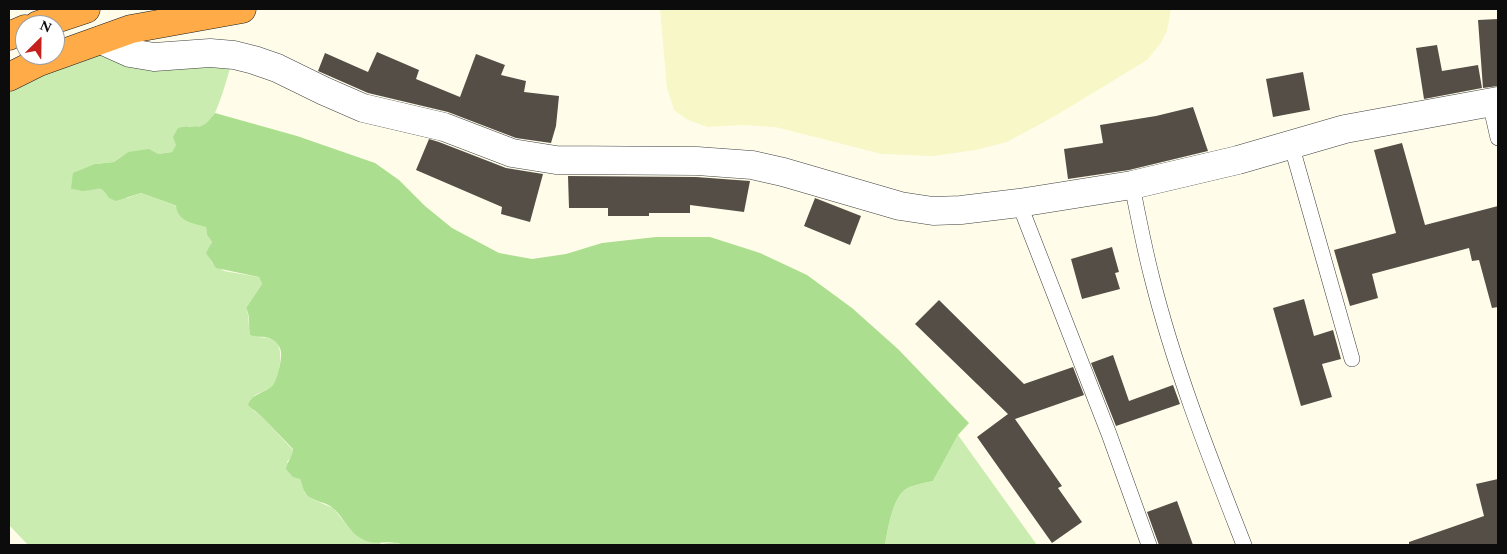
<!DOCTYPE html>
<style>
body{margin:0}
#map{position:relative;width:1507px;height:554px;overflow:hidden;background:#fffdea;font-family:Spectral,serif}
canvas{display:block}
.frame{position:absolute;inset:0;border:10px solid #0c0c0c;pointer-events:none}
.north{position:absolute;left:15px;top:15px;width:50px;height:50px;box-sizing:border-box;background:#fff;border:1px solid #9e9e9e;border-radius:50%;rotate:23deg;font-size:14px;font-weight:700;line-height:20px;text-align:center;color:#0c0c0c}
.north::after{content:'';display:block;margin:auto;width:18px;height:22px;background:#c6201a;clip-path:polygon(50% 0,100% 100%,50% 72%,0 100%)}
</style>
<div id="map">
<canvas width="1507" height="554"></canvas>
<div class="frame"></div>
<div class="north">N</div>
</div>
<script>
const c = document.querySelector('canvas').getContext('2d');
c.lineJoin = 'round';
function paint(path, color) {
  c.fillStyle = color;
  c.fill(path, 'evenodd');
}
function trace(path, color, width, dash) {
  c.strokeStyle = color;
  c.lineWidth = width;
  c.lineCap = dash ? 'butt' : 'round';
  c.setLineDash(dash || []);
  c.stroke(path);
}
const farmland = new Path2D(`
 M 660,9 L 1171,9 L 1167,31 L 1161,43 L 1147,60 L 1055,116 L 1007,142 L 976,150 L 933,156 L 882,154 L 775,127 L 742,125 L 707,127 L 686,119 L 674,110 L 667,88 Z`);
const green = new Path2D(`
 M 101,40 L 234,55 C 229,70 218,117 207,124 C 201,128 194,127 188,126 L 172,152 L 158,154 L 128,152 L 114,162 L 95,164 L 85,191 L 97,188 L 127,198 L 141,193 L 172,204 L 206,227 L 207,235 L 212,242 L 207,253 L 212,263 L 224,271 L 259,277 L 262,284 L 246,308 C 250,317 248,326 250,335 C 259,339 268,335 276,342 C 284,349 280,379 272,386 C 268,390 260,393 255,395 L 253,410 L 262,417 L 293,450 L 291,457 L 287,462 L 300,479 L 305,493 L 312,499 L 333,508 L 351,530 L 382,544 L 394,542 L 402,545 L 28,545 L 9,525 L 9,77 Z
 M 958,435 L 1037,545 L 885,545 C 887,532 893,496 906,489 C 913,485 924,483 933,481 Z`);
const forest = new Path2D(`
 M 215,113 L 297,136 L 375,163 L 399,180 L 425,206 L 452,228 L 499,253 L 532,259 L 566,254 L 602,243 L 656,237 L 710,237 L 760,253 L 807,275 L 852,308 L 898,349 L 969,423 L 958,435 L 933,481 C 924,483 913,485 906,489 C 893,496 887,532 885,545 L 402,545 C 391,539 377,546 364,540 C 350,534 344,518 334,509 C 326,501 314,503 306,494 C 303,490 302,484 300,479 L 293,477 L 286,469 C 287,462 292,457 293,449 L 262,417 L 248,405 C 253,393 263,394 272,386 C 277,382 282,359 281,353 C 281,346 275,340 269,338 C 263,336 257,338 250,335 C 248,326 251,317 246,308 L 262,284 L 259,277 L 216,268 L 206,253 L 212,242 L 207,235 L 206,227 C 193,223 178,222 176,206 L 172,204 L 141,193 L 116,201 L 109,198 C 100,183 97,191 84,191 C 80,191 75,189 71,189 L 73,173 L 95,164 L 114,162 L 128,152 L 149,149 L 158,154 L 172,152 L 176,145 L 173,137 L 178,128 C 199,123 200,134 215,113 Z`);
const building = new Path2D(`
 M 1498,19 L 1498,86 L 1483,88 L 1478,20 Z
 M 1437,45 L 1442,71 L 1478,65 L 1482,88 L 1424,99 L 1416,48 Z
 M 377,52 L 419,70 L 416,79 L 460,97 L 476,54 L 505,65 L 501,75 L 526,81 L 524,92 L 559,96 L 556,126 L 551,143 L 516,138 L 448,112 L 368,93 L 318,71 L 325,53 L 368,72 Z
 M 1303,72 L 1310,110 L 1273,117 L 1266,79 Z
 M 1193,107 L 1208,151 L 1129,170 L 1068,179 L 1064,149 L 1103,143 L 1100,125 L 1156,116 Z
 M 429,139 L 439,142 L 506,168 L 543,174 L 530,222 L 501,214 L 502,207 L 416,170 Z
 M 1402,143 L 1425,225 L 1498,206 L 1498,307 L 1492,308 L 1479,260 L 1472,261 L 1469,248 L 1372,274 L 1378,298 L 1350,306 L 1334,250 L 1396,233 L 1374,150 Z
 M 568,176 L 696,177 L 750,181 L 744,212 L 690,205 L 690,213 L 649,213 L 649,216 L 608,216 L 608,208 L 569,208 Z
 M 815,198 L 861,216 L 850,245 L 804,226 Z
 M 1112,247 L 1119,272 L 1115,273 L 1120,289 L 1082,299 L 1071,259 Z
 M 1304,299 L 1314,336 L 1333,330 L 1341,359 L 1322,364 L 1332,397 L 1301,406 L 1273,308 Z
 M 939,300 L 1024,384 L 1073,367 L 1084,395 L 1015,419 L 1062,486 L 1058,488 L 1082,522 L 1052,543 L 977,437 L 1008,414 L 915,324 Z
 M 1113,355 L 1129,401 L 1173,385 L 1180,404 L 1116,426 L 1091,363 Z
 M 1498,479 L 1498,545 L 1409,545 L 1409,542 L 1484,516 L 1476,484 Z
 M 1177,501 L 1193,545 L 1159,545 L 1147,512 Z`);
const lane = new Path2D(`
 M 1490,103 L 1498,138
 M 1291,144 L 1352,359
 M 1132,185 C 1138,216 1144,247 1152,278 C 1175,370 1210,458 1244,545
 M 1019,203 L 1109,434 L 1149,545`);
const street = new Path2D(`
 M 101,40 L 130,53 L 154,57 L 210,53 L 234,55 L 254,60 L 277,68 L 324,91 L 363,108 L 444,127 L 512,153 L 556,160 L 697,161 L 752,165 L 783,172 L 900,206 L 933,211 L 961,210 L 1019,203 L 1132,185 L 1238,160 L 1345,129 L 1498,101`);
const highway = new Path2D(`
 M 38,25 L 86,9
 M 9,36 L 25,29
 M 9,77 L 39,62 L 131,29 L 242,9`);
paint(farmland, '#f7f7c8');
paint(green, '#cbecb1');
paint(forest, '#acde8f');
paint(building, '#554e47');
trace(lane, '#3f3f3f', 16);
trace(street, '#3f3f3f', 29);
trace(highway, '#1d1d1d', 29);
trace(lane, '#fff', 15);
trace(street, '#fff', 28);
trace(highway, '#ffab48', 28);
</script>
